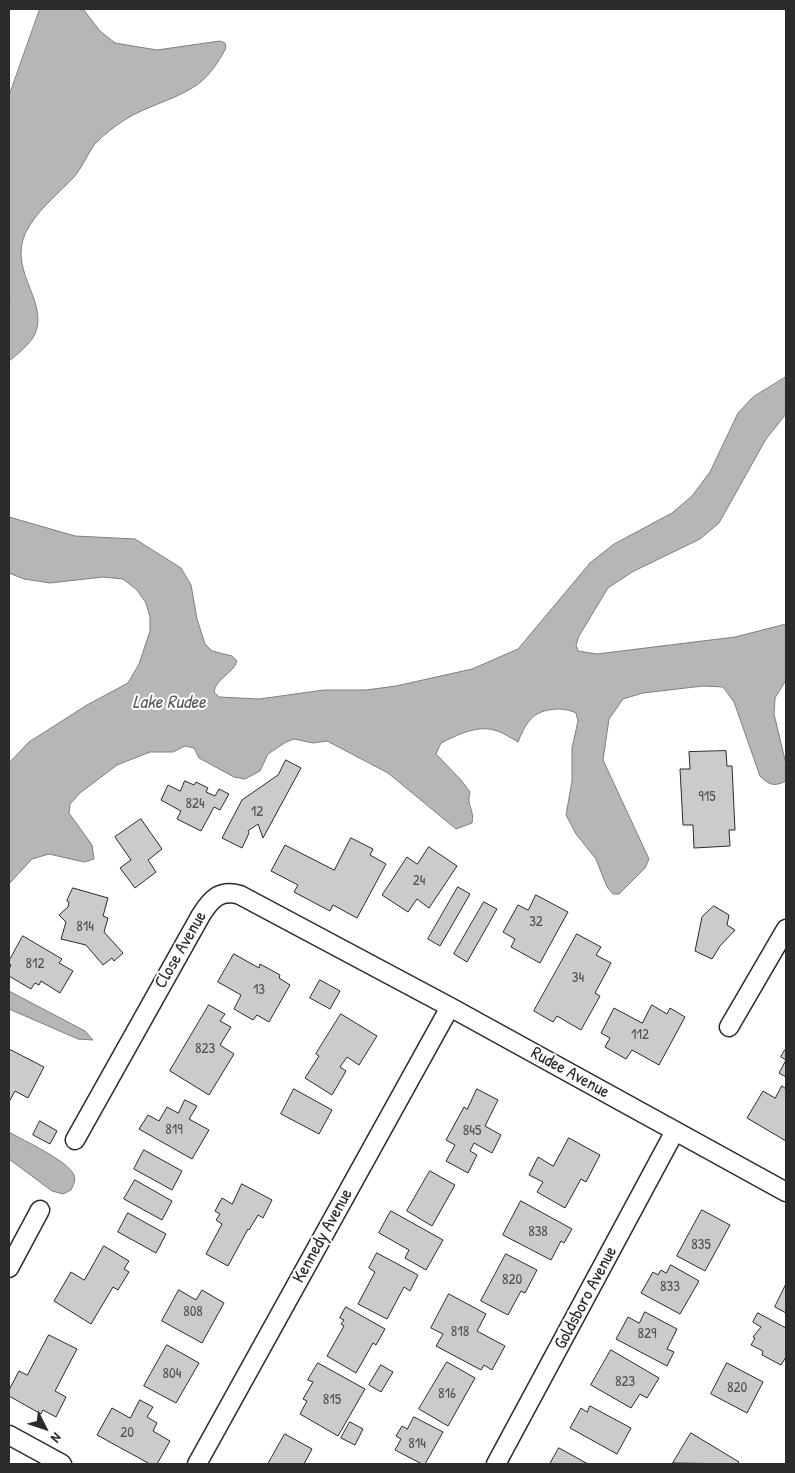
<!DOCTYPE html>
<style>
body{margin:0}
#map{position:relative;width:795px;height:1473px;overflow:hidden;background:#fff;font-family:"Patrick Hand",sans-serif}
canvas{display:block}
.frame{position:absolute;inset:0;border:10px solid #2b2b2b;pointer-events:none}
.north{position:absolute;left:20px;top:1403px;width:50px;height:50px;-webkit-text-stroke:4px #fff;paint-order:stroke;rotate:131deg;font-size:14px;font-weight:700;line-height:20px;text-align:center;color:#2b2b2b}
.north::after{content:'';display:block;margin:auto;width:18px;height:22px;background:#2b2b2b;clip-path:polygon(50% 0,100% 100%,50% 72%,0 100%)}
</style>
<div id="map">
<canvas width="795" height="1473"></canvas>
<div class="frame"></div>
<div class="north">N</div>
</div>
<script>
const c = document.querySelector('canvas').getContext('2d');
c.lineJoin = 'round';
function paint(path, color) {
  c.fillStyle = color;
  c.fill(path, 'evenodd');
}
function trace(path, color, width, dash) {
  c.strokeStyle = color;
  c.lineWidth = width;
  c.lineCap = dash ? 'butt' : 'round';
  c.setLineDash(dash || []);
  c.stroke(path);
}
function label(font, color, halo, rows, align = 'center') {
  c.font = font + ' "Patrick Hand",sans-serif';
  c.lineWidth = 4;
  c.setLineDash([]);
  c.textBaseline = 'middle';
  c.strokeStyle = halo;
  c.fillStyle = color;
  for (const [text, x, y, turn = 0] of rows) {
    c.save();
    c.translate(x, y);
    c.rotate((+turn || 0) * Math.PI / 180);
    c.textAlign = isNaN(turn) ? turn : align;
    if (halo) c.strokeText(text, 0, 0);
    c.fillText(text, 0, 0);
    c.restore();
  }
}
const water = new Path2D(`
 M 40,9 L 83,9 L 100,31 L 115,43 L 157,50 L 220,41 L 225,43 L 226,48 C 218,63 207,80 192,88 C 171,101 147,106 126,119 C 115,126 103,135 94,145 C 87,155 82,168 74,177 C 59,193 42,206 30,225 C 2,267 50,299 35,334 C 31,343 17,355 9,361 L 9,304 L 10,299 L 9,296 L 9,96 Z
 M 786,377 L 786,414 L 766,439 L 719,523 L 700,539 L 632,572 L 608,588 L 579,636 L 576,645 L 578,651 L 597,654 L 735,637 L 786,624 L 786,680 L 775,698 L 774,714 L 786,764 L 786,781 C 774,787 769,785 760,776 L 734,702 L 723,687 L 703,686 L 643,693 L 623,699 L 609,719 L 603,760 L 649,859 L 645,868 L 619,894 L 613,894 L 607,887 L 596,859 L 576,834 L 566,815 L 572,781 L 572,748 L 578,721 L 576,713 C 562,706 539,708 529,721 C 524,727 521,735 518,742 C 511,738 504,733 497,731 C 479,724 457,735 441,743 L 436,754 L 461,780 L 470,792 C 466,807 475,809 472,823 L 456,829 L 388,773 L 327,741 L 313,743 L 294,739 L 286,742 L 268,754 L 260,771 L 245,779 L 234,777 L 199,758 L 194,748 L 185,746 L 173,752 L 150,752 L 117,765 L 80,793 L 70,804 L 69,813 L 92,845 L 94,859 L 84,862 L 49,854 L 32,859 L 9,884 L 9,763 L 29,742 L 87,705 L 128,683 L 139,664 L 150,631 L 150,617 L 146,603 L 137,590 L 123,579 L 103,577 L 50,583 L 24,579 L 9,573 L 9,517 L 75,536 L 135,539 L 181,568 L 191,585 L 197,619 L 205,644 L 212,651 L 232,656 L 237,661 C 233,674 216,678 214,692 L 219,697 L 259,699 L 324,690 L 366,690 L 396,686 L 472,669 L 518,649 L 590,563 L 614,544 L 672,513 L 692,496 L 710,472 L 738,413 L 753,397 Z
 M 9,991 L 85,1031 L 93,1040 L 78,1039 L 9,1009 Z
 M 9,1132 C 24,1141 67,1160 74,1175 C 76,1180 73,1186 71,1190 L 63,1194 L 52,1191 L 9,1159 Z`);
const building = new Path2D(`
 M 726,751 L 727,766 L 732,766 L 735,830 L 729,830 L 730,846 L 694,848 L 693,825 L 683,825 L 680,769 L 690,769 L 689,752 Z
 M 286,760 L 301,768 L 263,838 L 258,824 L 248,831 L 249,833 L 242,848 L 222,838 L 242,800 L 278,775 Z
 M 185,781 L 194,785 L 196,782 L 208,788 L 206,792 L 215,796 L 219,789 L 229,794 L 220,810 L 214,807 L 201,831 L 177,819 L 181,811 L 161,800 L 168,785 L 180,791 Z
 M 141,819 L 162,849 L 148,860 L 156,872 L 135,888 L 120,868 L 131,860 L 115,837 Z
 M 351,838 L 373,849 L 370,855 L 386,864 L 357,918 L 333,905 L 330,911 L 294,892 L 298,885 L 271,871 L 285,845 L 334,870 Z
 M 429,847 L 457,866 L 429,908 L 417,899 L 408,912 L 382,895 L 407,857 L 417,864 Z
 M 458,887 L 470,894 L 440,946 L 428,939 Z
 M 73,888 L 108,898 L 103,916 L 108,918 L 104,932 L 123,953 L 114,961 L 112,958 L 103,965 L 86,945 L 61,939 L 66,922 L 59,915 L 68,907 L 69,902 L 67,901 Z
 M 536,895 L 568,912 L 540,963 L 511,947 L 515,939 L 503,932 L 518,905 L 528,910 Z
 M 484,902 L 497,909 L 467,962 L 454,954 Z
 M 714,906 L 729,915 L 727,925 L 735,930 L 720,946 L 712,959 L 695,951 L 702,917 Z
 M 577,934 L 601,947 L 596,955 L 611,963 L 595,993 L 600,996 L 581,1030 L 557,1016 L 553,1022 L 534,1011 Z
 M 23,936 L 62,959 L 59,963 L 73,971 L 60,993 L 41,981 L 39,985 L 35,983 L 31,989 L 9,976 L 9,969 L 11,965 L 9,963 L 9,961 Z
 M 234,954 L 259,968 L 260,964 L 280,975 L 279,978 L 290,985 L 269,1022 L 257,1015 L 253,1020 L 234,1009 L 241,995 L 218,982 Z
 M 320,980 L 340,991 L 330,1009 L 310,998 Z
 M 209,1005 L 225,1014 L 220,1021 L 231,1027 L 220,1045 L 234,1054 L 209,1095 L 170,1071 Z
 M 652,1005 L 667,1014 L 670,1008 L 685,1017 L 659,1065 L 632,1050 L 626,1059 L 605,1047 L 610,1038 L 601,1033 L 614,1008 L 642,1023 Z
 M 341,1014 L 377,1036 L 359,1065 L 347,1057 L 340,1067 L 346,1071 L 332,1095 L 305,1078 L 319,1056 L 316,1054 Z
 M 9,1049 L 44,1067 L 28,1098 L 15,1091 L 9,1102 Z
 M 785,1050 L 786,1051 L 786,1077 L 779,1073 L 786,1060 L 781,1057 Z
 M 782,1086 L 786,1089 L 786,1141 L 747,1118 L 763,1091 L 775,1098 Z
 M 294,1089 L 332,1110 L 319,1134 L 281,1114 Z
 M 477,1089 L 498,1100 L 485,1126 L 501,1135 L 492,1153 L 474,1143 L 470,1151 L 477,1155 L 468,1173 L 446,1161 L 455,1145 L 446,1140 L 464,1107 L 467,1109 Z
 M 185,1100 L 197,1106 L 189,1119 L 209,1130 L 192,1159 L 139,1129 L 148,1115 L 159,1121 L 167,1107 L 178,1113 Z
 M 40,1121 L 57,1131 L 50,1144 L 33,1135 Z
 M 569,1138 L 600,1155 L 586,1182 L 581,1179 L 565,1208 L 537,1192 L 543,1182 L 529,1175 L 538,1157 L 553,1166 Z
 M 144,1150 L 182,1171 L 172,1190 L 134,1169 Z
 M 430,1171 L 455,1185 L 432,1226 L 407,1211 Z
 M 135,1180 L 172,1201 L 162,1220 L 124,1199 Z
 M 242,1184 L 272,1200 L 263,1218 L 258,1215 L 249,1230 L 248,1229 L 228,1266 L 206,1254 L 222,1224 L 216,1220 L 220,1214 L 215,1211 L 222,1198 L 232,1204 Z
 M 521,1201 L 572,1229 L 564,1243 L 561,1241 L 551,1260 L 503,1235 Z
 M 702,1210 L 730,1225 L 705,1271 L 677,1256 Z
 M 391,1211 L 443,1240 L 426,1270 L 405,1258 L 409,1250 L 379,1233 Z
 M 128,1213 L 166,1234 L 156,1253 L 118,1232 Z
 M 104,1246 L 129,1261 L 124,1269 L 129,1272 L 118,1290 L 113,1287 L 91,1324 L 54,1301 L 71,1272 L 84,1280 Z
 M 377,1253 L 418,1275 L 410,1291 L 404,1287 L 387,1319 L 358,1304 L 375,1272 L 369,1268 Z
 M 506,1254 L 537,1270 L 525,1293 L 521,1291 L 508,1315 L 481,1301 Z
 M 671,1265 L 699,1281 L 680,1314 L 641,1293 L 653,1272 L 658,1275 L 661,1270 L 666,1273 Z
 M 786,1284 L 786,1313 L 775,1307 Z
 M 179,1290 L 196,1300 L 202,1290 L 224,1303 L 202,1343 L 162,1321 Z
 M 449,1294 L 486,1314 L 477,1331 L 505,1346 L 492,1370 L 484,1365 L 481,1370 L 436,1346 L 443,1334 L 431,1328 Z
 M 346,1307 L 385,1329 L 376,1345 L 373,1343 L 356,1373 L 327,1356 L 344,1326 L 341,1324 L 344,1320 L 340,1318 Z
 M 645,1312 L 677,1329 L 667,1349 L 674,1352 L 667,1366 L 616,1339 L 628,1317 L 639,1323 Z
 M 758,1313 L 786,1328 L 786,1357 L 781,1365 L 762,1355 L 763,1351 L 751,1345 L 755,1338 L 753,1337 L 761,1327 L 753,1322 Z
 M 49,1335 L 77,1349 L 55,1391 L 66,1397 L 56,1417 L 43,1410 L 41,1414 L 9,1396 L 9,1390 L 19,1371 L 27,1375 Z
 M 167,1345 L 199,1363 L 176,1403 L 144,1386 Z
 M 611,1350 L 659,1378 L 647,1398 L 640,1394 L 631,1408 L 591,1385 Z
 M 447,1362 L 475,1378 L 448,1426 L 419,1409 Z
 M 318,1363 L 365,1389 L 338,1436 L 300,1414 L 307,1401 L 303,1399 L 313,1382 L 308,1380 Z
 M 727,1363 L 763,1382 L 747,1413 L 711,1394 Z
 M 381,1365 L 393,1372 L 381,1392 L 369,1385 Z
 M 140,1400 L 153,1407 L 147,1417 L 157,1423 L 153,1431 L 170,1441 L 157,1464 L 150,1464 L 97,1435 L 112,1408 L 130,1418 Z
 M 590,1406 L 631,1428 L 617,1454 L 570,1428 L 581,1408 L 587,1412 Z
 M 414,1417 L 443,1432 L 425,1464 L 422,1464 L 395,1450 L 401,1439 L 396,1436 L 402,1426 L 407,1429 Z
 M 350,1422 L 363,1429 L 355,1445 L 341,1438 Z
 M 691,1433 L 739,1462 L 737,1464 L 673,1463 Z
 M 285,1434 L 312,1449 L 304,1464 L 268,1464 Z
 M 559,1448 L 588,1464 L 550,1464 Z`);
const street = new Path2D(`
 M 729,1027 L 786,929
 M 75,1140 L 201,915 C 211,899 220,889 240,895 L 450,1007 L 786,1192
 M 9,1268 L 40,1210
 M 9,1435 L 62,1464
 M 197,1464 L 450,1007
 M 496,1464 L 675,1131`);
const numberNames = [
 ["915",707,797],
 ["824",195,804],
 ["12",257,812],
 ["24",419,881],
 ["32",536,922],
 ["814",85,927],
 ["812",35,964],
 ["34",578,978],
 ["13",259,990],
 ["112",640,1035],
 ["823",205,1049],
 ["819",174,1130],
 ["845",472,1131],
 ["838",538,1232],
 ["835",701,1245],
 ["820",512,1280],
 ["833",670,1287],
 ["808",193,1312],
 ["818",460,1332],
 ["829",647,1334],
 ["804",172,1374],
 ["823",625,1382],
 ["820",737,1388],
 ["816",447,1394],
 ["815",332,1400],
 ["20",127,1433],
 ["814",417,1444]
];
const streetNames = [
 ["Close Avenue",181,950,-60],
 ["Rudee Avenue",570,1073,29],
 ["Kennedy Avenue",323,1236,-61],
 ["Goldsboro Avenue",586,1298,-62]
];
const waterNames = [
 ["Lake Rudee",169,703]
];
paint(water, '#b6b6b6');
trace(water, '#7e7e7e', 1);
paint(building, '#cbcbcb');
trace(building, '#2b2b2b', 1);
trace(street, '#2b2b2b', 21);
trace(street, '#fff', 18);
label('15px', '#535353', null, numberNames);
label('18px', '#2b2b2b', '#fff', streetNames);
label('italic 19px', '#5c5c5c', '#fff', waterNames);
</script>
